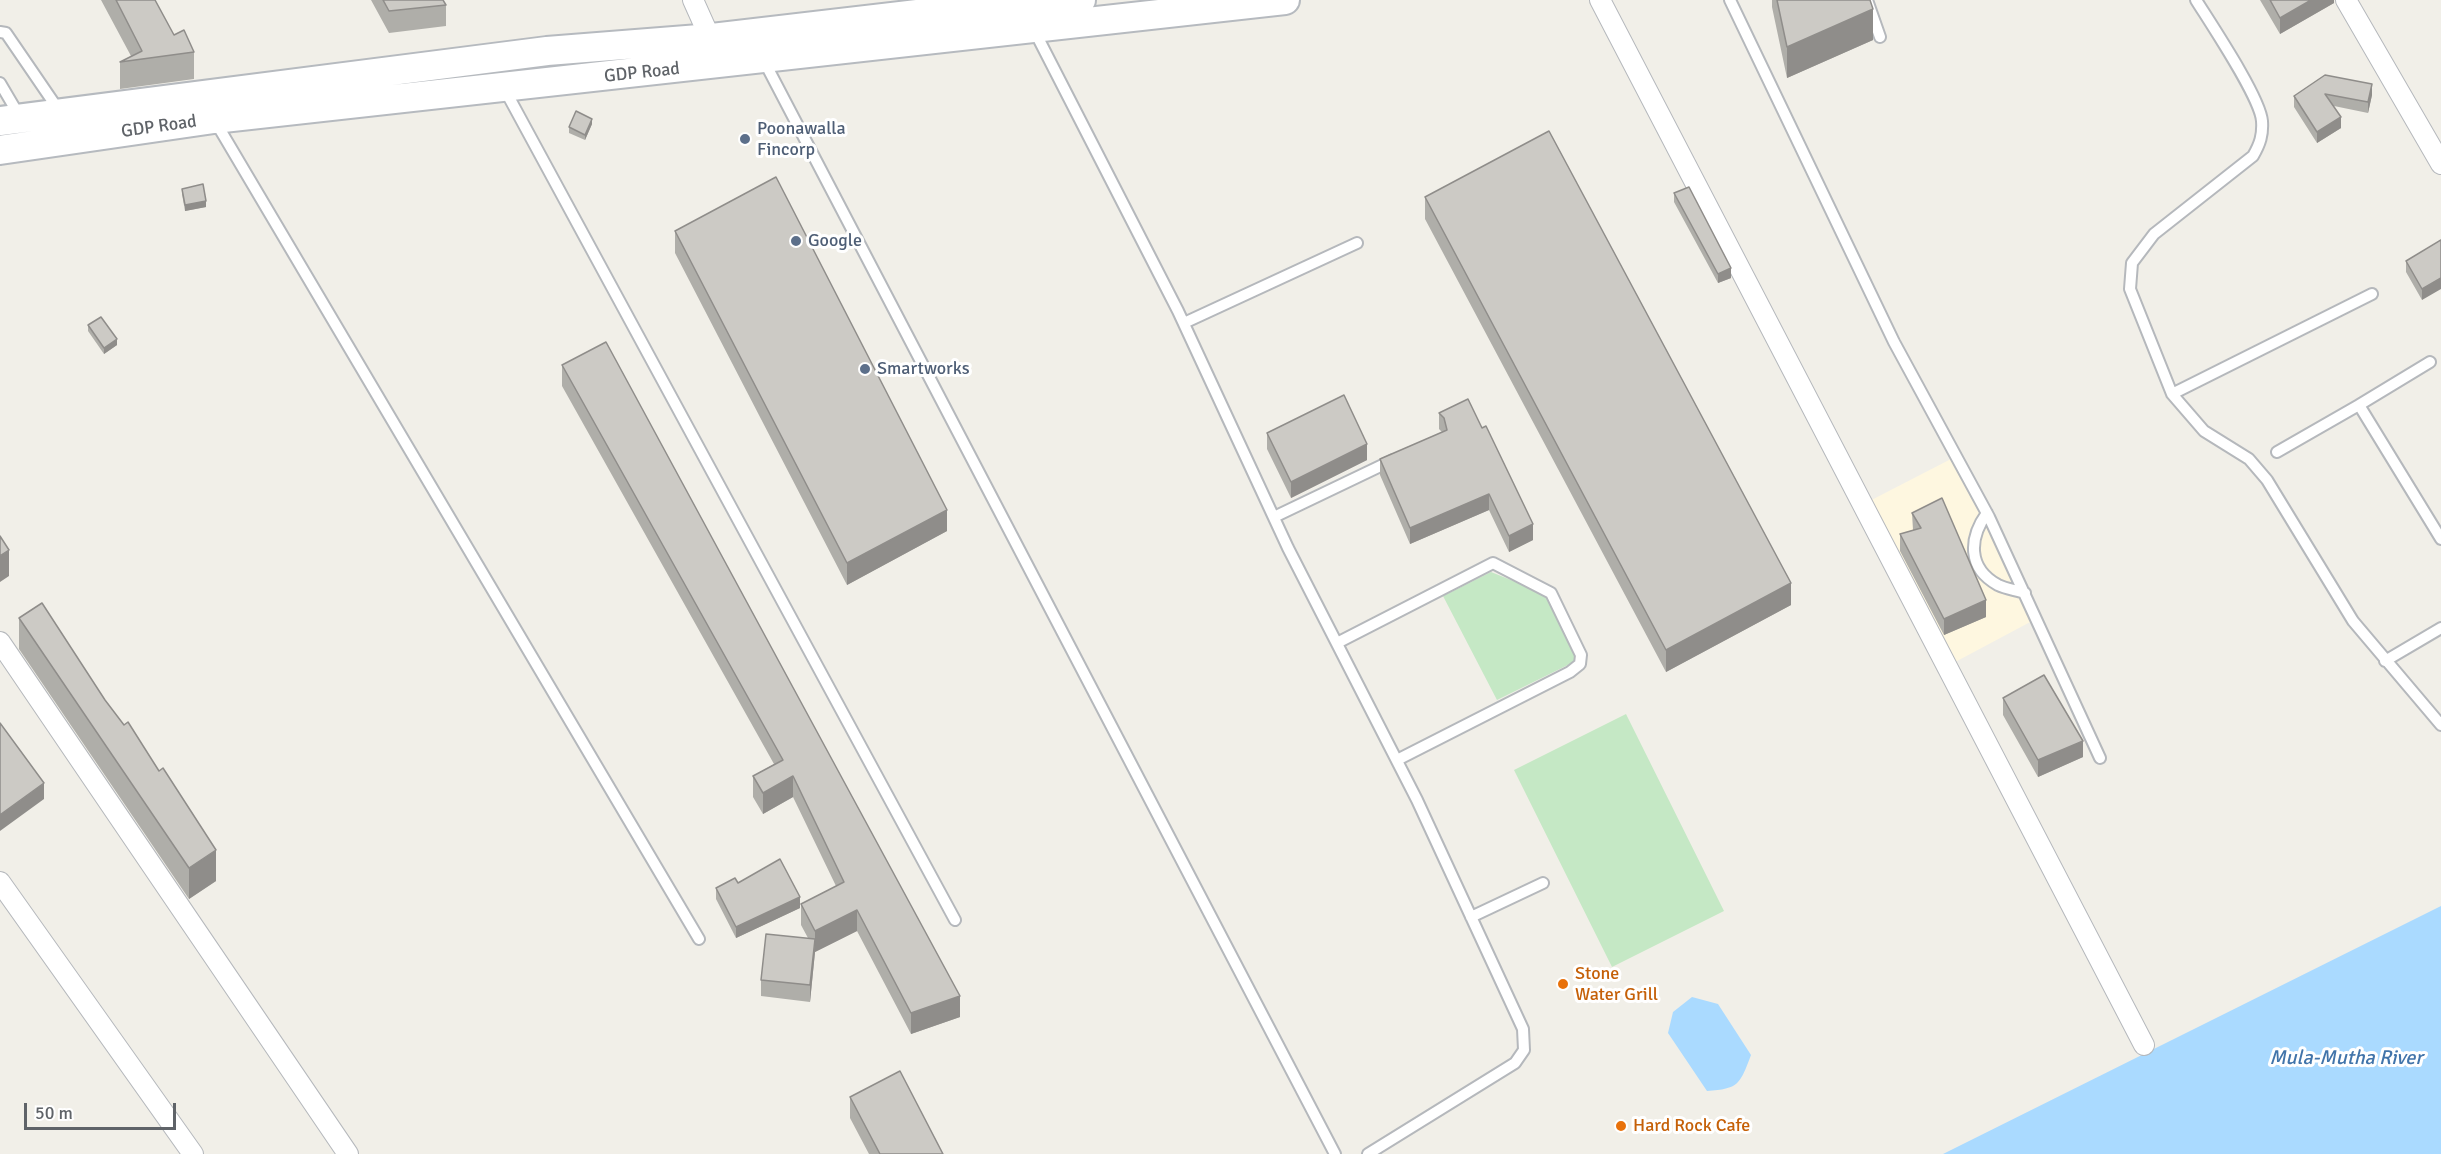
<!DOCTYPE html>
<style>
body{margin:0}
#map{position:relative;width:2441px;height:1154px;overflow:hidden;background:#f1efe8;font-family:Signika,sans-serif}
canvas{display:block}
.scale{position:absolute;left:24px;top:1103px;width:152px;height:27px;box-sizing:border-box;border:3px solid #5f6368;border-top:0;padding-left:8px;font-size:18px;line-height:21px;white-space:nowrap;color:#5f6368;-webkit-text-stroke:4px #fff;paint-order:stroke}
</style>
<div id="map">
<canvas width="2441" height="1154"></canvas>
<div class="scale">50 m</div>
</div>
<script>
const c = document.querySelector('canvas').getContext('2d');
c.lineJoin = 'round';
function paint(path, color) {
  c.fillStyle = color;
  c.fill(path, 'evenodd');
}
function trace(path, color, width, dash) {
  c.strokeStyle = color;
  c.lineWidth = width;
  c.lineCap = dash ? 'butt' : 'round';
  c.setLineDash(dash || []);
  c.stroke(path);
}
function label(font, color, halo, rows, align = 'center') {
  c.font = font + ' Signika,sans-serif';
  c.lineWidth = 6;
  c.setLineDash([]);
  c.textBaseline = 'middle';
  c.strokeStyle = halo;
  c.fillStyle = color;
  for (const [text, x, y, turn = 0] of rows) {
    c.save();
    c.translate(x, y);
    c.rotate((+turn || 0) * Math.PI / 180);
    c.textAlign = isNaN(turn) ? turn : align;
    if (halo) c.strokeText(text, 0, 0);
    c.fillText(text, 0, 0);
    c.restore();
  }
}
const commercial = new Path2D(`
 M 1951,459 L 2034,620 L 1944,668 L 1854,509 Z`);
const green = new Path2D(`
 M 1491,572 L 1546,594 L 1580,659 L 1497,700 L 1443,596 Z
 M 1626,714 L 1724,911 L 1612,967 L 1514,770 Z`);
const water = new Path2D(`
 M 2441,906 L 2441,1154 L 1943,1154 Z
 M 1692,997 L 1718,1004 L 1751,1055 C 1740,1084 1739,1089 1707,1091 L 1668,1033 L 1673,1012 Z`);
const lane = new Path2D(`
 M 1730,0 L 1894,342 L 1989,517 L 2100,758
 M 1867,0 L 1880,37
 M 2196,0 C 2211,24 2260,97 2262,121 C 2263,135 2260,144 2253,156 L 2154,234 L 2132,263 L 2130,289 L 2172,394 L 2204,431 L 2249,459 L 2267,480 L 2353,621 L 2441,725
 M 1034,30 L 1178,311 L 1288,548 L 1417,800 L 1523,1029 L 1524,1050 L 1515,1063 L 1368,1154
 M 0,32 L 6,33 L 60,112
 M 763,59 L 1335,1154
 M 0,83 L 20,117
 M 505,90 L 955,920
 M 215,121 L 699,939
 M 1184,323 L 1357,243
 M 2172,394 L 2372,294
 M 2359,405 L 2430,362
 M 2277,452 L 2359,405 L 2441,539
 M 1987,513 C 1969,538 1967,568 1998,585 C 2006,589 2016,590 2025,593
 M 1274,517 L 1393,460
 M 1337,643 L 1493,563 L 1551,593 L 1581,655 L 1580,664 L 1570,672 L 1397,760
 M 2385,661 L 2441,628
 M 1471,917 L 1543,883`);
const street = new Path2D(`
 M 693,0 L 715,49
 M 1600,0 L 2144,1045
 M 2346,0 L 2441,164
 M 0,642 L 348,1154
 M 0,882 L 193,1154`);
const secondary = new Path2D(`
 M 0,121 L 547,51 L 712,38 L 985,6 L 1081,0
 M 0,150 L 214,119 L 1285,0`);
const wall = new Path2D(`
 M 101,0 L 155,0 L 174,35 L 194,52 L 194,79 L 120,89 L 120,62 L 131,56 Z
 M 371,0 L 443,0 L 446,5 L 446,26 L 389,33 Z
 M 1772,0 L 1870,0 L 1873,40 L 1787,78 L 1772,7 Z
 M 2260,0 L 2334,0 L 2334,3 L 2280,34 Z
 M 2325,75 L 2372,95 L 2368,113 L 2334,106 L 2341,128 L 2317,143 L 2294,107 L 2294,96 Z
 M 592,124 L 585,140 L 569,133 L 569,127 Z
 M 182,189 L 206,207 L 185,211 L 182,194 Z
 M 1674,193 L 1731,278 L 1718,283 L 1674,202 Z
 M 1425,197 L 1791,605 L 1666,672 L 1425,219 Z
 M 675,231 L 947,531 L 847,585 L 675,253 Z
 M 2441,240 L 2422,300 L 2406,272 L 2406,261 Z
 M 88,325 L 117,345 L 104,354 L 88,331 Z
 M 562,365 L 960,1017 L 911,1034 L 857,931 L 815,952 L 810,1002 L 761,996 L 761,980 L 808,938 L 801,925 L 801,904 L 836,886 L 793,797 L 763,814 L 753,797 L 753,776 L 774,764 L 562,386 Z
 M 1468,399 L 1533,540 L 1509,552 L 1489,510 L 1410,544 L 1380,475 L 1380,459 L 1442,432 L 1439,429 L 1439,413 Z
 M 1267,433 L 1367,460 L 1291,498 L 1267,449 Z
 M 1912,513 L 1986,617 L 1944,635 L 1900,551 L 1900,534 L 1913,530 Z
 M 19,618 L 216,881 L 189,899 L 19,649 Z
 M 2003,698 L 2083,757 L 2038,777 L 2003,715 Z
 M 738,883 L 800,908 L 736,938 L 716,899 L 716,888 Z
 M 850,1097 L 943,1154 L 869,1154 L 850,1118 Z`);
const shadedWall = new Path2D(`
 M 2311,0 L 2334,0 L 2334,3 L 2280,34 L 2280,18 Z
 M 1873,9 L 1873,40 L 1787,78 L 1787,47 Z
 M 2372,84 L 2372,95 L 2368,113 L 2368,102 Z
 M 2341,117 L 2341,128 L 2317,143 L 2317,132 Z
 M 592,119 L 592,124 L 585,140 L 585,135 Z
 M 206,201 L 206,207 L 185,211 L 185,205 Z
 M 1731,268 L 1731,278 L 1718,283 L 1718,274 Z
 M 2441,278 L 2441,289 L 2422,300 L 2422,289 Z
 M 117,339 L 117,345 L 104,354 L 104,348 Z
 M 1367,444 L 1367,460 L 1291,498 L 1291,482 Z
 M 1489,494 L 1489,510 L 1410,544 L 1410,528 Z
 M 947,510 L 947,531 L 847,585 L 847,563 Z
 M 1533,524 L 1533,540 L 1509,552 L 1509,536 Z
 M 9,550 L 9,576 L 0,582 L 0,556 Z
 M 1791,583 L 1791,605 L 1666,672 L 1666,650 Z
 M 1986,600 L 1986,617 L 1944,635 L 1944,619 Z
 M 2083,741 L 2083,757 L 2038,777 L 2038,760 Z
 M 793,776 L 793,797 L 763,814 L 763,793 Z
 M 44,783 L 44,799 L 0,831 L 0,815 Z
 M 216,850 L 216,881 L 189,899 L 189,868 Z
 M 800,897 L 800,908 L 736,938 L 736,927 Z
 M 857,910 L 857,931 L 815,952 L 810,1002 L 810,985 L 815,942 L 815,931 Z
 M 960,996 L 960,1017 L 911,1034 L 911,1013 Z`);
const building = new Path2D(`
 M 116,0 L 155,0 L 174,35 L 184,30 L 194,52 L 120,62 L 142,51 Z
 M 383,0 L 443,0 L 446,5 L 389,11 Z
 M 1777,0 L 1870,0 L 1873,9 L 1787,47 Z
 M 2270,0 L 2311,0 L 2280,18 Z
 M 2325,75 L 2372,84 L 2368,102 L 2325,94 L 2341,117 L 2317,132 L 2294,96 Z
 M 576,111 L 592,119 L 585,135 L 569,127 Z
 M 1549,131 L 1791,583 L 1666,650 L 1425,197 Z
 M 776,177 L 947,510 L 847,563 L 675,231 Z
 M 203,184 L 206,201 L 185,205 L 182,189 Z
 M 1689,187 L 1731,268 L 1718,274 L 1674,193 Z
 M 2441,240 L 2441,278 L 2422,289 L 2406,261 Z
 M 101,317 L 117,339 L 104,348 L 88,325 Z
 M 606,342 L 960,996 L 911,1013 L 857,910 L 815,931 L 801,904 L 844,882 L 793,776 L 763,793 L 753,776 L 783,760 L 562,365 Z
 M 1344,395 L 1367,444 L 1291,482 L 1267,433 Z
 M 1468,399 L 1482,428 L 1486,426 L 1533,524 L 1509,536 L 1489,494 L 1410,528 L 1380,459 L 1447,430 L 1444,418 L 1439,413 Z
 M 1942,498 L 1986,600 L 1944,619 L 1900,534 L 1921,528 L 1912,513 Z
 M 0,536 L 9,550 L 0,556 Z
 M 42,603 L 105,700 L 124,725 L 128,722 L 159,771 L 163,768 L 216,850 L 189,868 L 19,618 Z
 M 2044,675 L 2083,741 L 2038,760 L 2003,698 Z
 M 0,723 L 44,783 L 0,815 Z
 M 780,859 L 800,897 L 736,927 L 716,888 L 735,878 L 738,883 Z
 M 766,934 L 815,939 L 810,985 L 761,980 Z
 M 900,1071 L 943,1154 L 880,1154 L 850,1097 Z`);
const markers = [
 [745,139,6,"#5c6f8a"],
 [796,241,6,"#5c6f8a"],
 [865,369,6,"#5c6f8a"],
 [1563,984,6,"#e8710a"],
 [1621,1126,6,"#e8710a"]
];
const streetNames = [
 ["GDP Road",642,73,-6],
 ["GDP Road",159,127,-8]
];
const serviceNames = [
 ["Poonawalla",757,129],
 ["Fincorp",757,150],
 ["Google",808,241],
 ["Smartworks",877,369]
];
const foodNames = [
 ["Stone",1575,974],
 ["Water Grill",1575,995],
 ["Hard Rock Cafe",1633,1126]
];
const waterNames = [
 ["Mula-Mutha River",2346,1059]
];
paint(commercial, '#fef7e0');
paint(green, '#c5e8c5');
paint(water, '#aadaff');
trace(lane, '#b5b8bc', 14);
trace(street, '#b5b8bc', 22);
trace(secondary, '#b6babf', 32);
trace(lane, '#fff', 10);
trace(street, '#fff', 20);
trace(secondary, '#fff', 28);
paint(wall, '#afaea9');
paint(shadedWall, '#8f8d8a');
paint(building, '#cccac5');
trace(building, '#8f8d8a', 1.5);
for (const [x, y, r, color] of markers) {
  const dot = new Path2D();
  dot.arc(x, y, r, 0, 2 * Math.PI);
  c.fillStyle = color;
  c.fill(dot);
  trace(dot, '#fff', 2);
}
label('18px', '#5f6368', '#fff', streetNames);
label('18px', '#4e5e75', '#fff', serviceNames, 'left');
label('18px', '#c56008', '#fff', foodNames, 'left');
label('italic 20px', '#4174aa', '#fff', waterNames);
</script>
